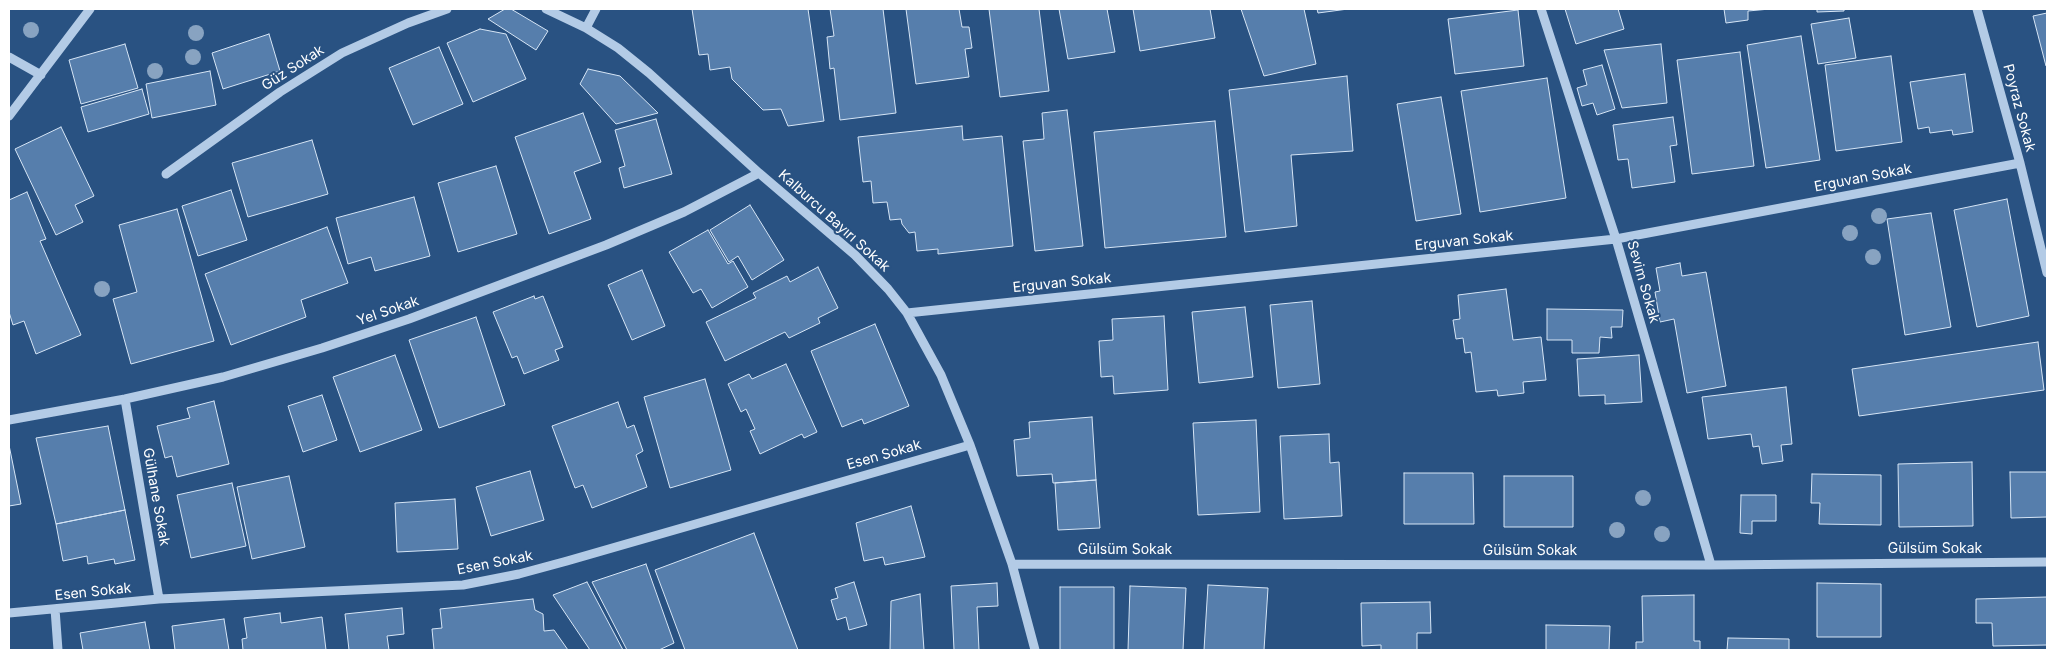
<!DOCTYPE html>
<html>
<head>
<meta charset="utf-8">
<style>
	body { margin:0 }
	#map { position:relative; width:2056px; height:659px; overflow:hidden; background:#295282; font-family:Inter,sans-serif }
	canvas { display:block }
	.frame { position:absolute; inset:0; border:10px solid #fff; pointer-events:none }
</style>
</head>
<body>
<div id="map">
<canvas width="2056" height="659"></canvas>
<div class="frame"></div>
</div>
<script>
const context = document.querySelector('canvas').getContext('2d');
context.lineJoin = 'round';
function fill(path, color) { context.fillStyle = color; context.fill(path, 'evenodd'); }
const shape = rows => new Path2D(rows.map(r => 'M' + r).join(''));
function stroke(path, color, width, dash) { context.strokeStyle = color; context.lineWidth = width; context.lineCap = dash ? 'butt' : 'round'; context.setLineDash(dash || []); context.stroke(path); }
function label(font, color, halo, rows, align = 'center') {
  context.font = font + ' Inter,sans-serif'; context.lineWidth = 4; context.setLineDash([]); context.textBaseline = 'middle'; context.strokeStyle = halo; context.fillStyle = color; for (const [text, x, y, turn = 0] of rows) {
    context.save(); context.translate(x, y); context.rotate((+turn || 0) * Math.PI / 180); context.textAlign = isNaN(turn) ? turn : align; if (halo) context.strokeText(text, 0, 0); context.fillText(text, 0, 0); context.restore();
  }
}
const building = shape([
	[505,9,511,9,548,31,536,50,488,19,505,9],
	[692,9,808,9,824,121,788,126,781,109,763,110,732,79,730,67,710,70,708,54,699,55,692,9],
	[830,9,883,9,896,113,840,120,834,68,830,69,827,37,834,36,830,9],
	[906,9,959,9,962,27,969,27,972,48,965,49,969,77,916,84,906,9],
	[989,9,1039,9,1049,91,1000,97,989,9],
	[1059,9,1107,9,1115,52,1068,59,1059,9],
	[1133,9,1210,9,1215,38,1140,51,1133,9],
	[1241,9,1304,9,1316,64,1264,76,1241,9],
	[1317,9,1348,9,1318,13,1317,9],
	[1565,9,1618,9,1624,29,1576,44,1565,9],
	[1724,9,1770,9,1748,11,1748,20,1726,23,1724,9],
	[1817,9,1844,9,1844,11,1817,12,1817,9],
	[1518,10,1524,66,1455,74,1448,19,1518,10],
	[2047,13,2047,65,2046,66,2033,16,2047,13],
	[1849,18,1856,58,1818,64,1811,24,1849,18],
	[480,29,506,34,526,79,473,102,447,43,480,29],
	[269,34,280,71,223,89,212,53,269,34],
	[1801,36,1820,160,1766,168,1747,45,1801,36],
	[125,44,138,88,81,104,69,60,125,44],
	[1661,44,1667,103,1622,108,1604,50,1661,44],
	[439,47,463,104,413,125,389,68,439,47],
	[1740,52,1754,166,1692,174,1677,60,1740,52],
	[1891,56,1902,142,1836,151,1825,65,1891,56],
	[1602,65,1615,109,1597,115,1593,103,1582,106,1577,88,1587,85,1583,70,1602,65],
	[588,69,620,76,658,113,616,124,580,84,588,69],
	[210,71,216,105,152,118,146,84,210,71],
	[1965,74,1973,132,1953,135,1952,130,1930,133,1929,127,1918,129,1910,82,1965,74],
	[1347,76,1353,151,1291,155,1297,226,1245,232,1229,90,1347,76],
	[1547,78,1566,198,1480,212,1461,91,1547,78],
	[142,89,149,114,88,132,81,107,142,89],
	[1441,97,1461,214,1416,221,1397,104,1441,97],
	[1067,110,1083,246,1035,251,1023,141,1044,139,1042,113,1067,110],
	[583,113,601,162,574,172,591,219,549,234,515,137,583,113],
	[1673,117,1677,145,1670,146,1675,182,1632,188,1628,159,1618,160,1613,125,1673,117],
	[656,119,672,174,624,188,619,168,625,166,615,130,656,119],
	[1215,121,1226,237,1105,248,1094,132,1215,121],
	[962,126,963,140,1002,136,1013,246,938,254,938,249,917,251,915,232,909,233,902,224,901,219,890,220,887,202,873,203,871,181,863,182,858,137,962,126],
	[61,127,94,196,75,205,83,222,56,235,15,149,61,127],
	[312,140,328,194,248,217,232,163,312,140],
	[496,166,517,234,458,252,438,183,496,166],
	[231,190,247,240,198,256,182,206,231,190],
	[27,192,46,239,40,241,81,335,36,354,24,321,13,325,9,312,9,200,27,192],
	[414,197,430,256,375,271,371,257,348,264,336,218,414,197],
	[2007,199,2029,316,1977,327,1954,210,2007,199],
	[750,205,784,260,752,280,738,256,729,262,710,230,750,205],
	[177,209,214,341,131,364,113,299,137,292,119,225,177,209],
	[1931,213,1951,327,1905,335,1887,219,1931,213],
	[327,227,348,283,301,300,306,317,231,345,205,274,327,227],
	[708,230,728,264,733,261,748,287,712,308,701,289,693,293,669,252,708,230],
	[1680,263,1682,276,1706,272,1726,386,1687,393,1674,319,1660,322,1655,292,1660,291,1656,268,1680,263],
	[818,267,838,308,818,318,820,323,789,338,785,332,725,361,706,322,756,298,753,293,787,276,790,282,818,267],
	[642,270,665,326,632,340,608,285,642,270],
	[1506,289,1513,340,1541,337,1546,380,1523,382,1524,393,1498,396,1497,390,1476,392,1471,352,1465,353,1463,338,1456,339,1453,320,1460,319,1458,295,1506,289],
	[534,296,535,299,543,296,563,347,555,350,559,360,524,374,517,356,512,358,493,312,534,296],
	[1312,301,1320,384,1278,388,1270,305,1312,301],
	[1245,307,1253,377,1199,383,1192,312,1245,307],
	[1547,309,1623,310,1622,327,1611,327,1612,338,1600,337,1599,353,1572,353,1572,340,1547,340,1547,309],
	[1164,316,1168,390,1114,394,1113,376,1101,377,1099,341,1113,340,1112,319,1164,316],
	[476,317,505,405,439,428,409,340,476,317],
	[875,324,909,406,864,424,862,419,842,427,811,351,875,324],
	[2038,342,2044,390,1859,416,1852,369,2038,342],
	[395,355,422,430,360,452,333,377,395,355],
	[1639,355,1642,402,1605,404,1605,395,1579,396,1577,359,1639,355],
	[786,364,817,432,804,438,802,434,760,454,750,431,755,429,746,409,741,412,728,384,749,374,752,379,786,364],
	[705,379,731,470,670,488,644,397,705,379],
	[1786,387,1792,444,1781,445,1783,461,1762,464,1759,446,1753,447,1751,434,1708,439,1702,397,1786,387],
	[322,395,337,440,303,452,288,406,322,395],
	[214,401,229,464,177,477,172,456,165,458,157,426,190,418,187,408,214,401],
	[618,402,627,428,634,425,643,451,636,455,647,487,592,508,583,485,575,488,552,426,618,402],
	[1092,417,1096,480,1053,483,1052,474,1017,476,1014,440,1030,438,1029,422,1092,417],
	[1256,420,1260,512,1198,515,1193,423,1256,420],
	[108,426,125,510,56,524,36,438,108,426],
	[1329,434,1330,463,1339,462,1342,516,1284,519,1280,436,1329,434],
	[9,445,21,504,9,506,9,445],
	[1972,462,1973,526,1899,527,1898,464,1972,462],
	[530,471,544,520,491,536,476,487,530,471],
	[2010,472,2047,472,2047,517,2011,518,2010,472],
	[1404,473,1473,473,1474,524,1404,524,1404,473],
	[1812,474,1881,475,1881,525,1819,524,1820,503,1811,503,1812,474],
	[289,476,305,547,252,559,237,487,289,476],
	[1504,476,1573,476,1573,527,1504,527,1504,476],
	[1096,480,1100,528,1058,530,1055,483,1096,480],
	[232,483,246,546,191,558,177,495,232,483],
	[1741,495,1776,495,1776,521,1752,521,1752,534,1740,533,1741,495],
	[455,499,458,549,397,552,395,503,455,499],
	[911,506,925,557,885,565,883,557,864,561,856,523,911,506],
	[125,510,135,560,115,564,114,559,88,564,87,556,63,561,56,524,125,510],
	[754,533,798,650,685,650,655,570,754,533],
	[646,564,674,643,659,650,627,650,592,582,646,564],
	[587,582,623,650,590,650,553,595,587,582],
	[854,582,867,625,849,630,846,617,837,620,831,600,838,598,835,588,854,582],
	[997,583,998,606,977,607,979,650,954,650,951,586,997,583],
	[1817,583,1881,584,1881,637,1817,637,1817,583],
	[1208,585,1268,588,1264,650,1204,650,1208,585],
	[1130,586,1186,588,1183,650,1128,650,1130,586],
	[1060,587,1114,587,1114,650,1060,650,1060,587],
	[920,594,924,650,890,650,891,601,920,594],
	[1694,595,1694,641,1700,641,1700,650,1636,650,1636,642,1643,642,1642,596,1694,595],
	[2047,597,2047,645,1993,646,1992,623,1976,623,1976,599,2047,597],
	[533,599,535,610,543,614,544,631,554,630,568,650,434,650,432,629,442,628,440,609,533,599],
	[1430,602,1431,633,1417,633,1417,650,1381,650,1381,645,1362,646,1361,603,1430,602],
	[402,608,404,634,387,636,389,650,349,650,345,614,402,608],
	[280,613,281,623,322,617,326,650,243,650,242,639,247,638,244,618,280,613],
	[224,619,229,650,175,650,172,626,224,619],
	[145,622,150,650,83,650,80,633,145,622],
	[1546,625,1610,626,1609,650,1546,650,1546,625],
	[1728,638,1789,639,1789,650,1727,650,1728,638]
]);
fill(building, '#567eac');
stroke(building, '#d6e5f5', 1);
stroke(shape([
	[546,9,586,28,618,48,649,73,759,173,855,255,888,289,907,313,941,375,970,445,1012,564,1035,650],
	[1541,9,1616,239,1711,565],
	[1977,9,2020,163,2047,273],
	[586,28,596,9],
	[9,57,41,75],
	[9,116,90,9],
	[166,174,280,92,342,53,408,23,447,9],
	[907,313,1616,239,2020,163],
	[125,399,159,599],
	[9,420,125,399,223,377,322,348,409,319,606,245,684,212,759,173],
	[1012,564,1711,565,2047,562],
	[55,609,58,650],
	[9,613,159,599,463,585,519,574,567,561,970,445]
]), '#b3cbe6', 9);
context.fillStyle = '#88a3c1';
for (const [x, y] of [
	[31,30],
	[196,33],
	[193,57],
	[155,71],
	[1879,216],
	[1850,233],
	[1873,257],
	[102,289],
	[1643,498],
	[1617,530],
	[1662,534]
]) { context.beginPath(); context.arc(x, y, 8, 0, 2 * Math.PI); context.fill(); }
label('14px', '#fff', '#295282', [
	["Güz Sokak",293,68,-33],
	["Poyraz Sokak",2019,108,75],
	["Erguvan Sokak",1863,178,-11],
	["Kalburcu Bayırı Sokak",834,221,42],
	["Erguvan Sokak",1464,241,-6],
	["Sevim Sokak",1643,282,74],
	["Erguvan Sokak",1062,283,-6],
	["Yel Sokak",388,311,-19],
	["Esen Sokak",884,455,-16],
	["Gülhane Sokak",156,497,80],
	["Gülsüm Sokak",1935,549],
	["Gülsüm Sokak",1125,550],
	["Gülsüm Sokak",1530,551],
	["Esen Sokak",495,563,-11],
	["Esen Sokak",93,592,-6]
]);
</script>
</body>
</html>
